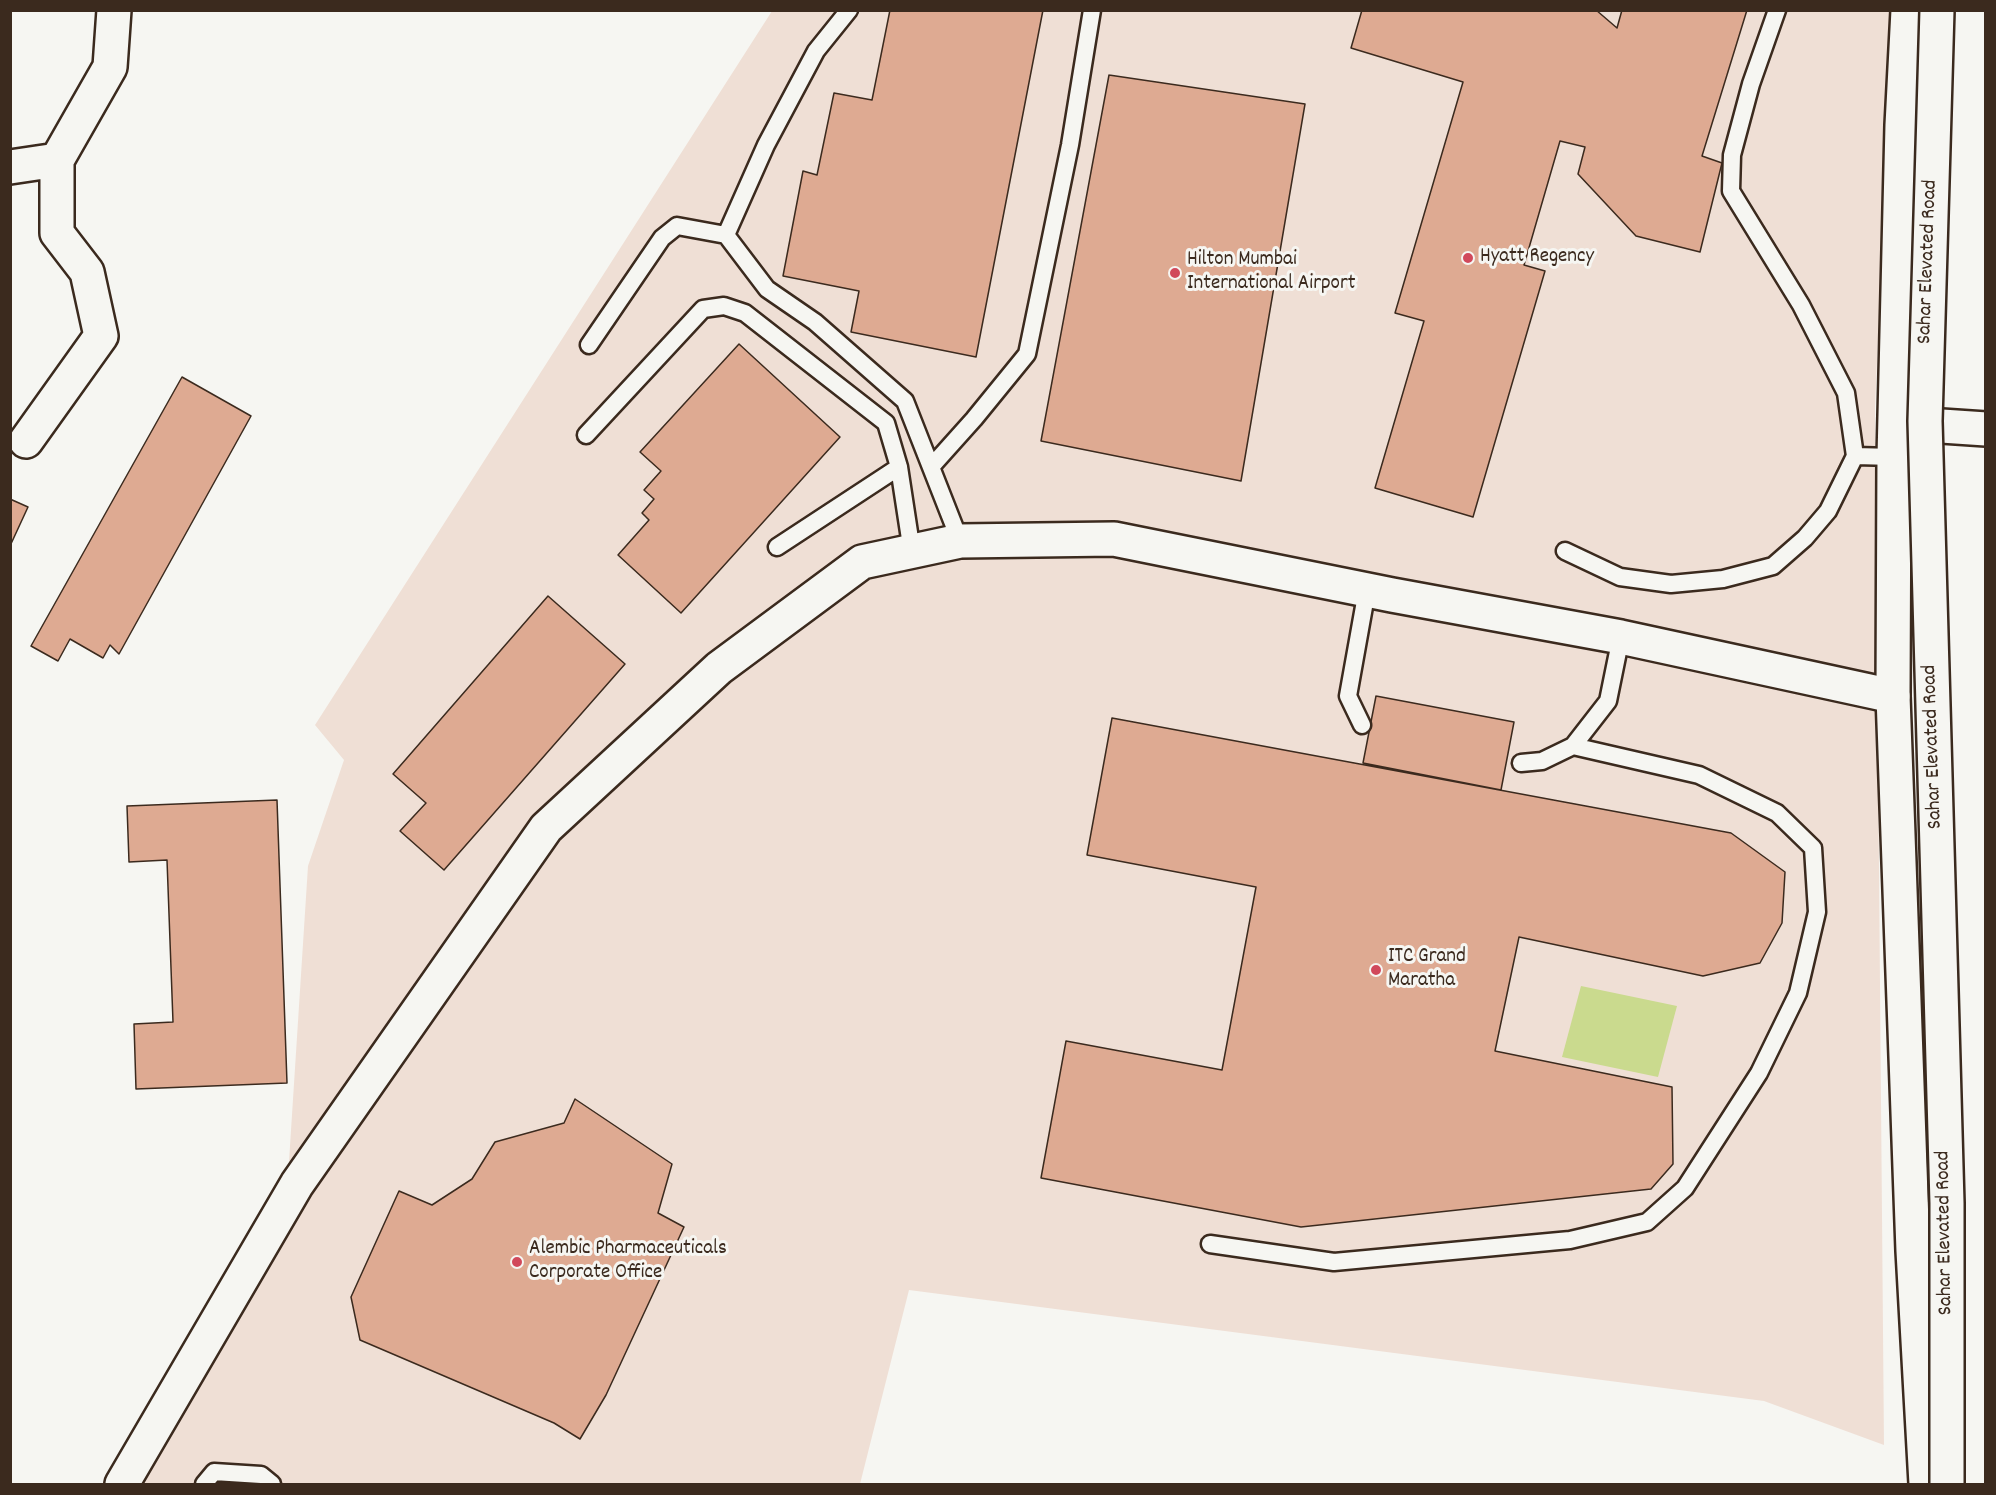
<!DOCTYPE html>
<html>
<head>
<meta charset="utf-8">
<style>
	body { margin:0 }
	#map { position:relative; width:1996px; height:1495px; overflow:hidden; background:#f6f6f2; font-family:Dekko,sans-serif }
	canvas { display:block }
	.frame { position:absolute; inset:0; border:12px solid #3b2a1e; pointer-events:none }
</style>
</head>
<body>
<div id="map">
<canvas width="1996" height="1495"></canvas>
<div class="frame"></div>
</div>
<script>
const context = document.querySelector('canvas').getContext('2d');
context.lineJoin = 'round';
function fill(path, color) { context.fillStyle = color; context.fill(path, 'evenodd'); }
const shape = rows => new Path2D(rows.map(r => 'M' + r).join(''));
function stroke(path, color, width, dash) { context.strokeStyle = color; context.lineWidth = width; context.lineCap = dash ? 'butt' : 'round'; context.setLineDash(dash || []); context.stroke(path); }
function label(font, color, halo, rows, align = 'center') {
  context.font = font + ' Dekko,sans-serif'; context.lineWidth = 6; context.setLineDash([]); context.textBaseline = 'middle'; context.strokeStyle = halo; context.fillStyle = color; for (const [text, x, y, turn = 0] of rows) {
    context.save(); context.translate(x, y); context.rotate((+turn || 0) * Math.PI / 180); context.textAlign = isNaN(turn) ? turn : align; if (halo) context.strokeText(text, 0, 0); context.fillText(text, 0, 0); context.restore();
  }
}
fill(shape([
	[772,11,1892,11,1875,408,1884,1445,1764,1401,909,1290,860,1484,112,1484,286,1208,308,866,344,760,315,725]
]), '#efdfd5');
fill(shape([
	[1581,986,1677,1006,1658,1077,1562,1057]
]), '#cada8e');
const building = shape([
	[890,10,1043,10,976,357,851,332,859,291,783,276,803,171,817,175,834,93,872,100,890,10],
	[1362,10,1596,10,1617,28,1622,10,1747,10,1702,156,1722,163,1700,252,1636,236,1578,174,1585,147,1560,141,1524,265,1545,271,1473,517,1375,488,1424,321,1395,313,1463,82,1351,48,1362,10],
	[1109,75,1305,104,1241,481,1041,441,1109,75],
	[739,344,840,437,681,613,618,555,649,520,642,513,654,499,644,490,661,471,640,452,739,344],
	[182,377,251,416,119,654,110,645,103,658,70,639,58,661,31,646,182,377],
	[10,499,28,507,10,546,10,499],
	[548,596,625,664,444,870,400,831,426,803,393,774,548,596],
	[1376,696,1514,722,1501,790,1363,763,1376,696],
	[1112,718,1731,833,1785,872,1782,923,1760,963,1703,976,1519,937,1495,1051,1672,1087,1673,1164,1651,1189,1301,1227,1041,1178,1066,1041,1222,1070,1256,887,1087,855,1112,718],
	[277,800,287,1083,136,1089,134,1024,173,1022,167,860,129,862,127,806,277,800],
	[575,1099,672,1164,658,1213,684,1227,606,1395,580,1439,554,1423,360,1340,351,1297,399,1191,432,1205,472,1179,495,1142,564,1123,575,1099]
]);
fill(building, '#deaa92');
stroke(building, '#3b2a1e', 1.5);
const lane = shape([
	[849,10,816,51,766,145,726,235,767,289,815,322,905,401,960,541],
	[589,345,662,238,677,226,726,235],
	[586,435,703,309,724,306,745,313,886,423,899,467,912,552],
	[1855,456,1894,457],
	[931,467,974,419,1027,354,1070,145,1092,10],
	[777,547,899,467],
	[1565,551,1620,577,1671,584,1723,579,1773,566,1805,538,1828,511,1855,456,1846,393,1801,305,1731,191,1732,155,1751,84,1777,10],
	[1362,725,1348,696,1367,590],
	[1521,763,1542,761,1573,746,1608,701,1621,637],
	[1210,1244,1334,1262,1570,1240,1647,1222,1685,1188,1759,1073,1798,993,1817,912,1813,848,1777,813,1699,775,1573,746],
	[204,1484,214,1472,261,1475,272,1484]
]);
const street = shape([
	[10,167,57,160,110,67,114,10],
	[26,441,101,336,87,272,57,233,57,160],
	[122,1484,297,1184,546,828,719,668,862,562,960,541,1114,539,1392,595,1621,637,1893,696]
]);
const secondary = shape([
	[1908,10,1902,125,1894,457,1893,696,1913,1251,1926,1484],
	[1897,423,1986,429]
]);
stroke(lane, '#3b2a1e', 21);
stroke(street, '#3b2a1e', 38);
stroke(secondary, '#3b2a1e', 38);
stroke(lane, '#f6f6f2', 16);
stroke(street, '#f6f6f2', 33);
stroke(secondary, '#f6f6f2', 33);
const primaryBridge = shape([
	[1937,10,1925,421,1947,1203,1947,1484]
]);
stroke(primaryBridge, '#3b2a1e', 38, []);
stroke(primaryBridge, '#f6f6f2', 33);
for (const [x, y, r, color] of [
	[1468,258,6,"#d1495b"],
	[1175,273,6,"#d1495b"],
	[1376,970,6,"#d1495b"],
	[517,1262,6,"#d1495b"]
]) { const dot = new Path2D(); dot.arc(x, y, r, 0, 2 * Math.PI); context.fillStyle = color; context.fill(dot); stroke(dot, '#f6f6f2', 2); }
label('21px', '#3b2a1e', '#f6f6f2', [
	["Hyatt Regency",1480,258],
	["Hilton Mumbai",1187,261],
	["International Airport",1187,285],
	["ITC Grand",1388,958],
	["Maratha",1388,982],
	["Alembic Pharmaceuticals",529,1250],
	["Corporate Office",529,1274]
], 'left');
label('21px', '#3b2a1e', '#f6f6f2', [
	["Sahar Elevated Road",1929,262,-88],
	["Sahar Elevated Road",1934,747,-92],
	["Sahar Elevated Road",1946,1233,-91]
]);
</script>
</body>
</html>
